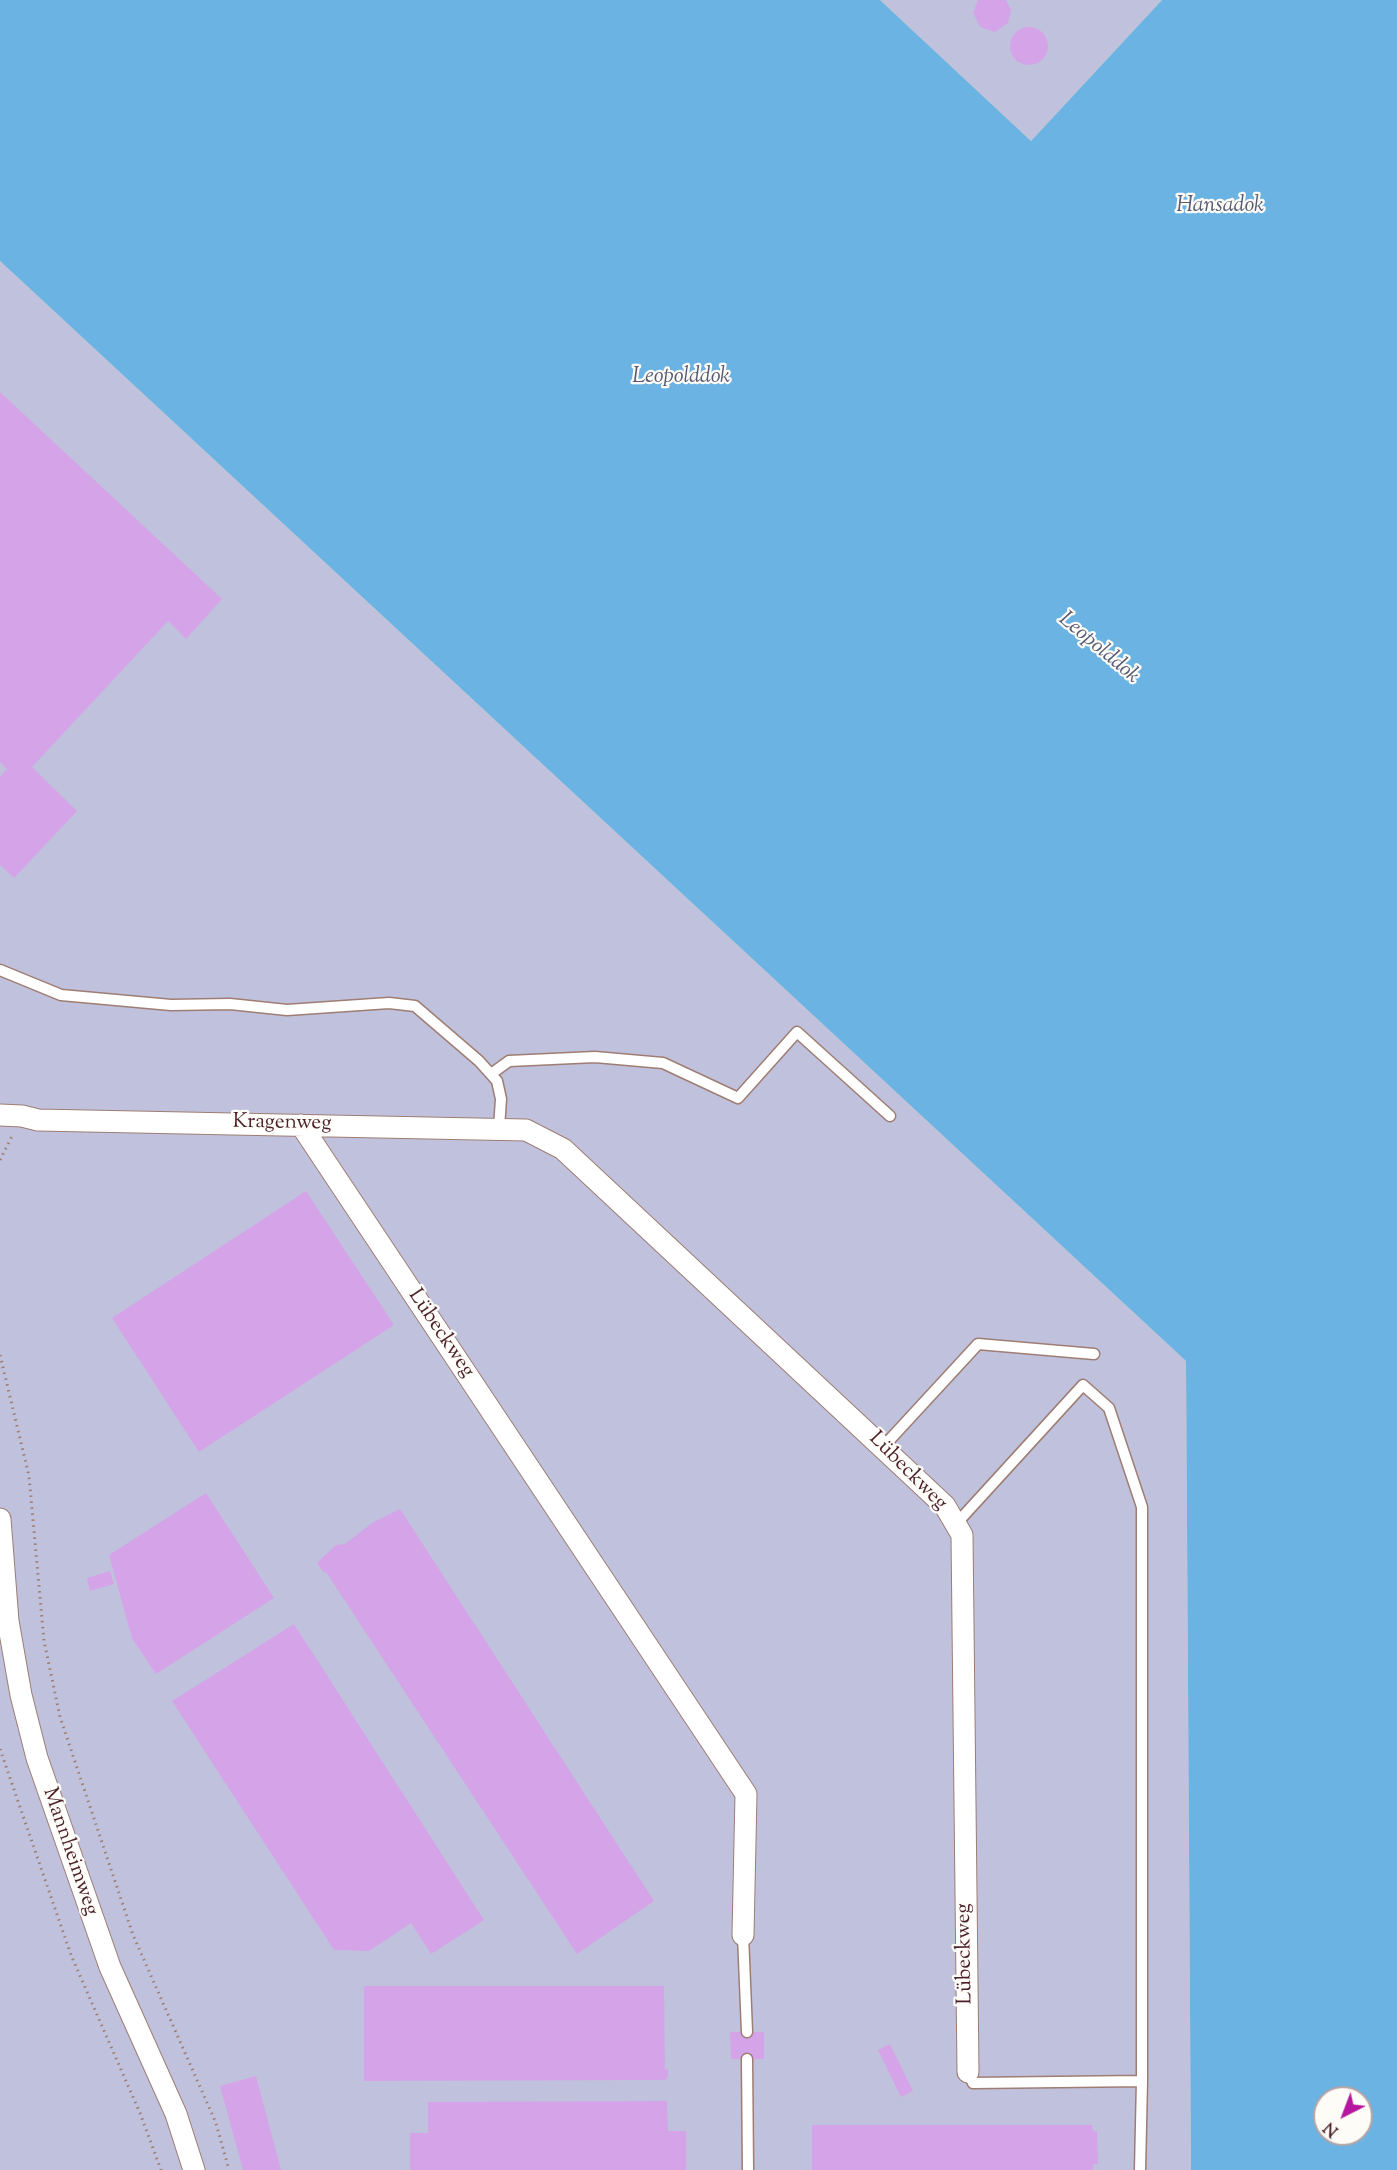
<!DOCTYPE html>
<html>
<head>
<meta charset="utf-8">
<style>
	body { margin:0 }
	#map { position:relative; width:1397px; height:2170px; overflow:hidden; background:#f3dbbb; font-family:"Sorts Mill Goudy",serif }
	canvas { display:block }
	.north { position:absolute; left:1313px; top:2086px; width:60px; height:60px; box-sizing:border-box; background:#fdfcf7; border:2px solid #b5a4a5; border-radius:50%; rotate:222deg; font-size:16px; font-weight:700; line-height:24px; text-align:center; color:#4a1f2b }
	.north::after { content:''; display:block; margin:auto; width:21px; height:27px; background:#b5179e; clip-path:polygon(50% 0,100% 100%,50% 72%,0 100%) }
</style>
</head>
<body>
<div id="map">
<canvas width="1397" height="2170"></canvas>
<div class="north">N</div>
</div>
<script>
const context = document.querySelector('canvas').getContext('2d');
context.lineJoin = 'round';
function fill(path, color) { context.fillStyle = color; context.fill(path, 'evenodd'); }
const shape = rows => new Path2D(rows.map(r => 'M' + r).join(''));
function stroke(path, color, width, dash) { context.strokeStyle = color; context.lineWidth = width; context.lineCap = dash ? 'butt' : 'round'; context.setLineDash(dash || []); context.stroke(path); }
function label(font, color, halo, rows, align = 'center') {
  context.font = font + ' "Sorts Mill Goudy",serif'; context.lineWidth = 4.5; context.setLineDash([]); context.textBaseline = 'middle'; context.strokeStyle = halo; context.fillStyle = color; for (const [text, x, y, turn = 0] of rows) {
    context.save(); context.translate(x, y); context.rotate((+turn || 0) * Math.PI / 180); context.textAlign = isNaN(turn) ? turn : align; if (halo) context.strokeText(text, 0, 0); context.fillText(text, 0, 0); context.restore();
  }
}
fill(shape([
	[880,0,1162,0,1031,141],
	[0,261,1186,1361,1191,2170,0,2170]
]), '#c0c2dd');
fill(shape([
	[0,0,880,0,1031,141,1162,0,1397,0,1397,2170,1191,2170,1186,1361,0,261],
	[1325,2098,1361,2098,1361,2134,1325,2134]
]), '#6ab3e2');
fill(shape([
	[978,0,1006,0,1011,10,1008,23,995,32,980,27,973,13],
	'1010 46a19 19 0 1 1 38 0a19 19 0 1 1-38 0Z',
	[0,392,222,599,186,639,168,621,32,767,77,811,14,878,0,865,0,777,7,769,0,762],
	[306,1191,394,1325,199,1452,112,1318],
	[206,1493,274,1598,156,1674,132,1638,109,1555],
	[400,1509,654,1901,577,1954,326,1572,324,1573,317,1563,336,1545,345,1544,372,1523],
	[110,1571,114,1584,90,1591,87,1578],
	[294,1624,484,1920,431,1954,411,1923,369,1951,334,1950,172,1701],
	[364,1986,664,1986,665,2069,668,2069,668,2077,665,2080,364,2081],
	[730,2032,764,2032,764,2059,731,2059],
	[890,2044,913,2091,901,2097,878,2050],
	[256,2076,281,2170,243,2170,220,2086],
	[667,2101,668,2131,686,2131,686,2170,410,2170,410,2133,428,2133,428,2102],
	[812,2125,1092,2125,1093,2131,1097,2131,1098,2164,1093,2164,1093,2170,812,2170]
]), '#d5a3e8');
const service = shape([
	[0,970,61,995,171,1005,230,1004,287,1010,389,1003,415,1006,479,1061,497,1081,501,1099,499,1128],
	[491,1074,509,1061,595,1057,663,1063,738,1098,797,1032,890,1116],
	[883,1447,978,1344,1094,1354],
	[956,1524,1083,1385,1109,1408,1142,1507,1142,2081],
	[743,1935,747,2032],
	[747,2059,748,2170],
	[968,2072,973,2083,1142,2081,1140,2170]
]);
const minor = shape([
	[0,1115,22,1116,38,1120,526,1130,563,1149,945,1506,962,1535,968,2072],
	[301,1125,746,1794,743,1935],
	[0,1519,8,1621,21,1695,37,1758,110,1967,176,2114,194,2170]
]);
stroke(service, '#9e7d73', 13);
stroke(minor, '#9e7d73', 23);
stroke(shape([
	[0,1160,13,1134],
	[0,1355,29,1476,44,1641,60,1717,133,1935,216,2123,229,2170],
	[0,1749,71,1955,140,2113,161,2170]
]), '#9e7d73', 3, [1.5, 4.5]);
stroke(service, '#fff', 10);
stroke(minor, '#fff', 21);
label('21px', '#4a1f2b', '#fdfcf7', [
	["Kragenweg",282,1124,1],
	["Lübeckweg",440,1334,56],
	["Lübeckweg",907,1472,45],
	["Mannheimweg",69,1852,71],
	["Lübeckweg",966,1954,-91]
]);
label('italic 22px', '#575a74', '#fdfcf7', [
	["Hansadok",1220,207],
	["Leopolddok",681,378],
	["Leopolddok",1098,649,40]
]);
</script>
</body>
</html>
